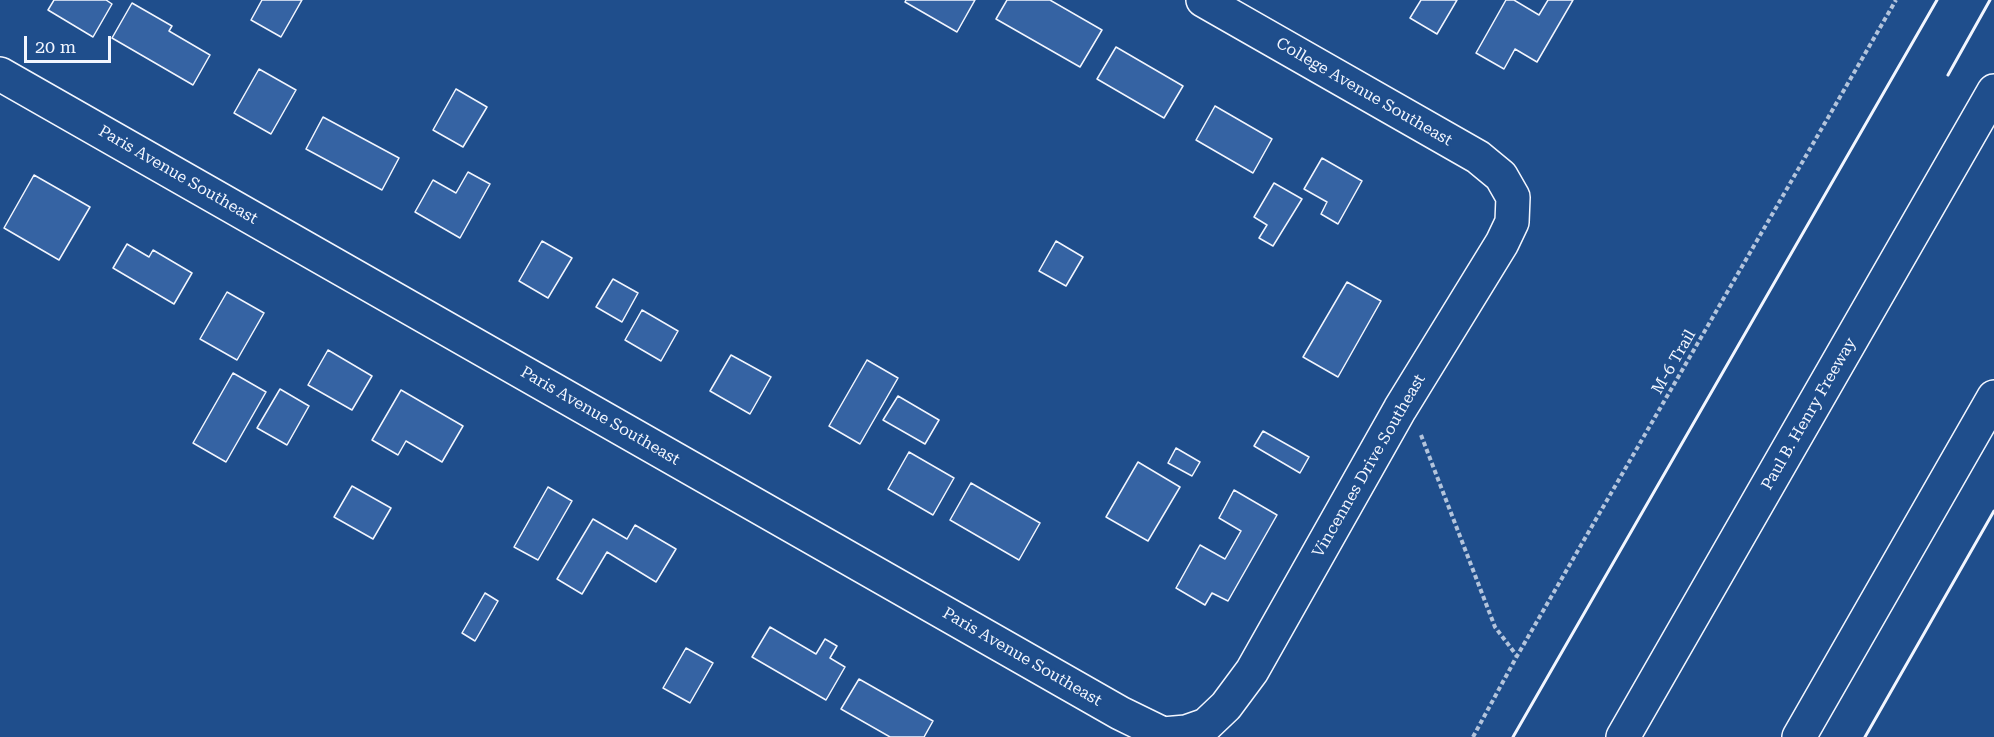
<!DOCTYPE html>
<html>
<head>
<meta charset="utf-8">
<style>
	body { margin:0 }
	#map { position:relative; width:1994px; height:737px; overflow:hidden; background:#1f4e8c; font-family:"Roboto Serif",serif }
	canvas { display:block }
	.scale { position:absolute; left:24px; top:36px; width:87px; height:27px; box-sizing:border-box; border:3px solid #f2f6ff; border-top:0; padding-left:8px; font-size:18px; line-height:21px; white-space:nowrap; color:#f2f6ff; -webkit-text-stroke:4px #1f4e8c; paint-order:stroke }
</style>
</head>
<body>
<div id="map">
<canvas width="1994" height="737"></canvas>
<div class="scale">20 m</div>
</div>
<script>
const context = document.querySelector('canvas').getContext('2d');
context.lineJoin = 'round';
function fill(path, color) { context.fillStyle = color; context.fill(path, 'evenodd'); }
const shape = rows => new Path2D(rows.map(r => 'M' + r).join(''));
function stroke(path, color, width, dash) { context.strokeStyle = color; context.lineWidth = width; context.lineCap = dash ? 'butt' : 'round'; context.setLineDash(dash || []); context.stroke(path); }
function label(font, color, halo, rows, align = 'center') {
  context.font = font + ' "Roboto Serif",serif'; context.lineWidth = 4.5; context.setLineDash([]); context.textBaseline = 'middle'; context.strokeStyle = halo; context.fillStyle = color; for (const [text, x, y, turn = 0] of rows) {
    context.save(); context.translate(x, y); context.rotate((+turn || 0) * Math.PI / 180); context.textAlign = isNaN(turn) ? turn : align; if (halo) context.strokeText(text, 0, 0); context.fillText(text, 0, 0); context.restore();
  }
}
const building = shape([
	[54,0,106,0,112,4,93,37,48,10,54,0],
	[262,0,302,0,281,37,251,20,262,0],
	[906,0,975,0,957,32,905,2,906,0],
	[1007,0,1050,0,1102,30,1080,67,996,19,1007,0],
	[1421,0,1457,0,1437,34,1410,18,1421,0],
	[1506,0,1514,0,1539,15,1548,0,1573,0,1537,62,1515,49,1504,69,1476,53,1506,0],
	[132,3,172,26,169,31,210,55,193,85,112,38,132,3],
	[1116,47,1183,86,1164,118,1097,79,1116,47],
	[259,69,296,90,271,134,234,113,259,69],
	[456,89,487,107,463,147,433,130,456,89],
	[1215,106,1272,139,1253,173,1196,140,1215,106],
	[323,117,399,158,382,190,306,149,323,117],
	[1322,158,1362,181,1338,224,1321,214,1327,202,1304,189,1322,158],
	[468,172,490,184,460,238,415,212,433,180,456,193,468,172],
	[34,175,90,207,59,260,4,228,34,175],
	[1274,183,1302,199,1273,246,1259,238,1267,225,1254,217,1274,183],
	[542,241,572,258,548,298,519,281,542,241],
	[1056,241,1083,257,1066,286,1039,271,1056,241],
	[127,244,149,257,153,250,192,273,174,304,113,268,127,244],
	[613,279,638,293,622,322,596,307,613,279],
	[1347,282,1381,301,1338,377,1303,357,1347,282],
	[227,292,264,313,237,360,200,339,227,292],
	[642,310,678,331,661,361,625,340,642,310],
	[328,350,372,376,352,410,308,385,328,350],
	[731,355,771,377,750,414,710,391,731,355],
	[867,360,898,378,860,444,829,426,867,360],
	[233,373,266,392,226,462,193,443,233,373],
	[280,389,309,406,287,445,257,428,280,389],
	[401,390,463,426,442,462,406,441,398,455,372,440,401,390],
	[898,396,939,420,925,444,883,420,898,396],
	[1263,431,1309,457,1300,473,1254,446,1263,431],
	[1176,448,1200,462,1192,476,1168,463,1176,448],
	[909,452,954,478,933,515,888,489,909,452],
	[1138,462,1180,487,1148,541,1106,517,1138,462],
	[971,483,1040,523,1019,560,950,520,971,483],
	[352,486,391,508,373,539,334,517,352,486],
	[548,487,572,501,538,560,514,547,548,487],
	[1234,490,1277,515,1228,601,1212,593,1205,605,1176,588,1200,545,1225,559,1241,531,1219,518,1234,490],
	[593,519,627,539,635,525,676,549,656,582,607,552,582,594,557,579,593,519],
	[485,593,498,601,475,641,462,633,485,593],
	[770,627,816,654,825,639,837,646,830,658,845,667,826,700,752,657,770,627],
	[686,648,713,663,690,703,663,688,686,648],
	[859,679,933,721,924,737,890,737,841,709,859,679]
]);
fill(building, '#3563a3');
stroke(building, '#f2f6ff', 1.5);
const minor = shape([
	[0,74,1120,713,1163,734,1186,732,1206,725,1226,706,1252,671,1400,409,1502,243,1512,222,1513,197,1501,176,1478,157,1203,0]
]);
const highway = shape([
	[1623,737,1994,91],
	[1799,737,1994,397]
]);
stroke(minor, '#f2f6ff', 36);
stroke(highway, '#f2f6ff', 36);
stroke(shape([
	[1421,435,1495,627,1517,656],
	[1473,737,1517,656,1896,0]
]), '#b3c4dc', 4, [4.5, 3]);
stroke(minor, '#1f4e8c', 33);
stroke(highway, '#1f4e8c', 33);
stroke(shape([
	[1948,75,1990,0],
	[1513,737,1937,0],
	[1865,737,1994,511]
]), '#f2f6ff', 3);
label('16px', '#f2f6ff', '#1f4e8c', [
	["College Avenue Southeast",1364,92,30],
	["Paris Avenue Southeast",178,175,30],
	["M-6 Trail",1674,362,-60],
	["Paul B. Henry Freeway",1809,414,-60],
	["Paris Avenue Southeast",600,416,30],
	["Vincennes Drive Southeast",1369,466,-60],
	["Paris Avenue Southeast",1022,657,30]
]);
</script>
</body>
</html>
